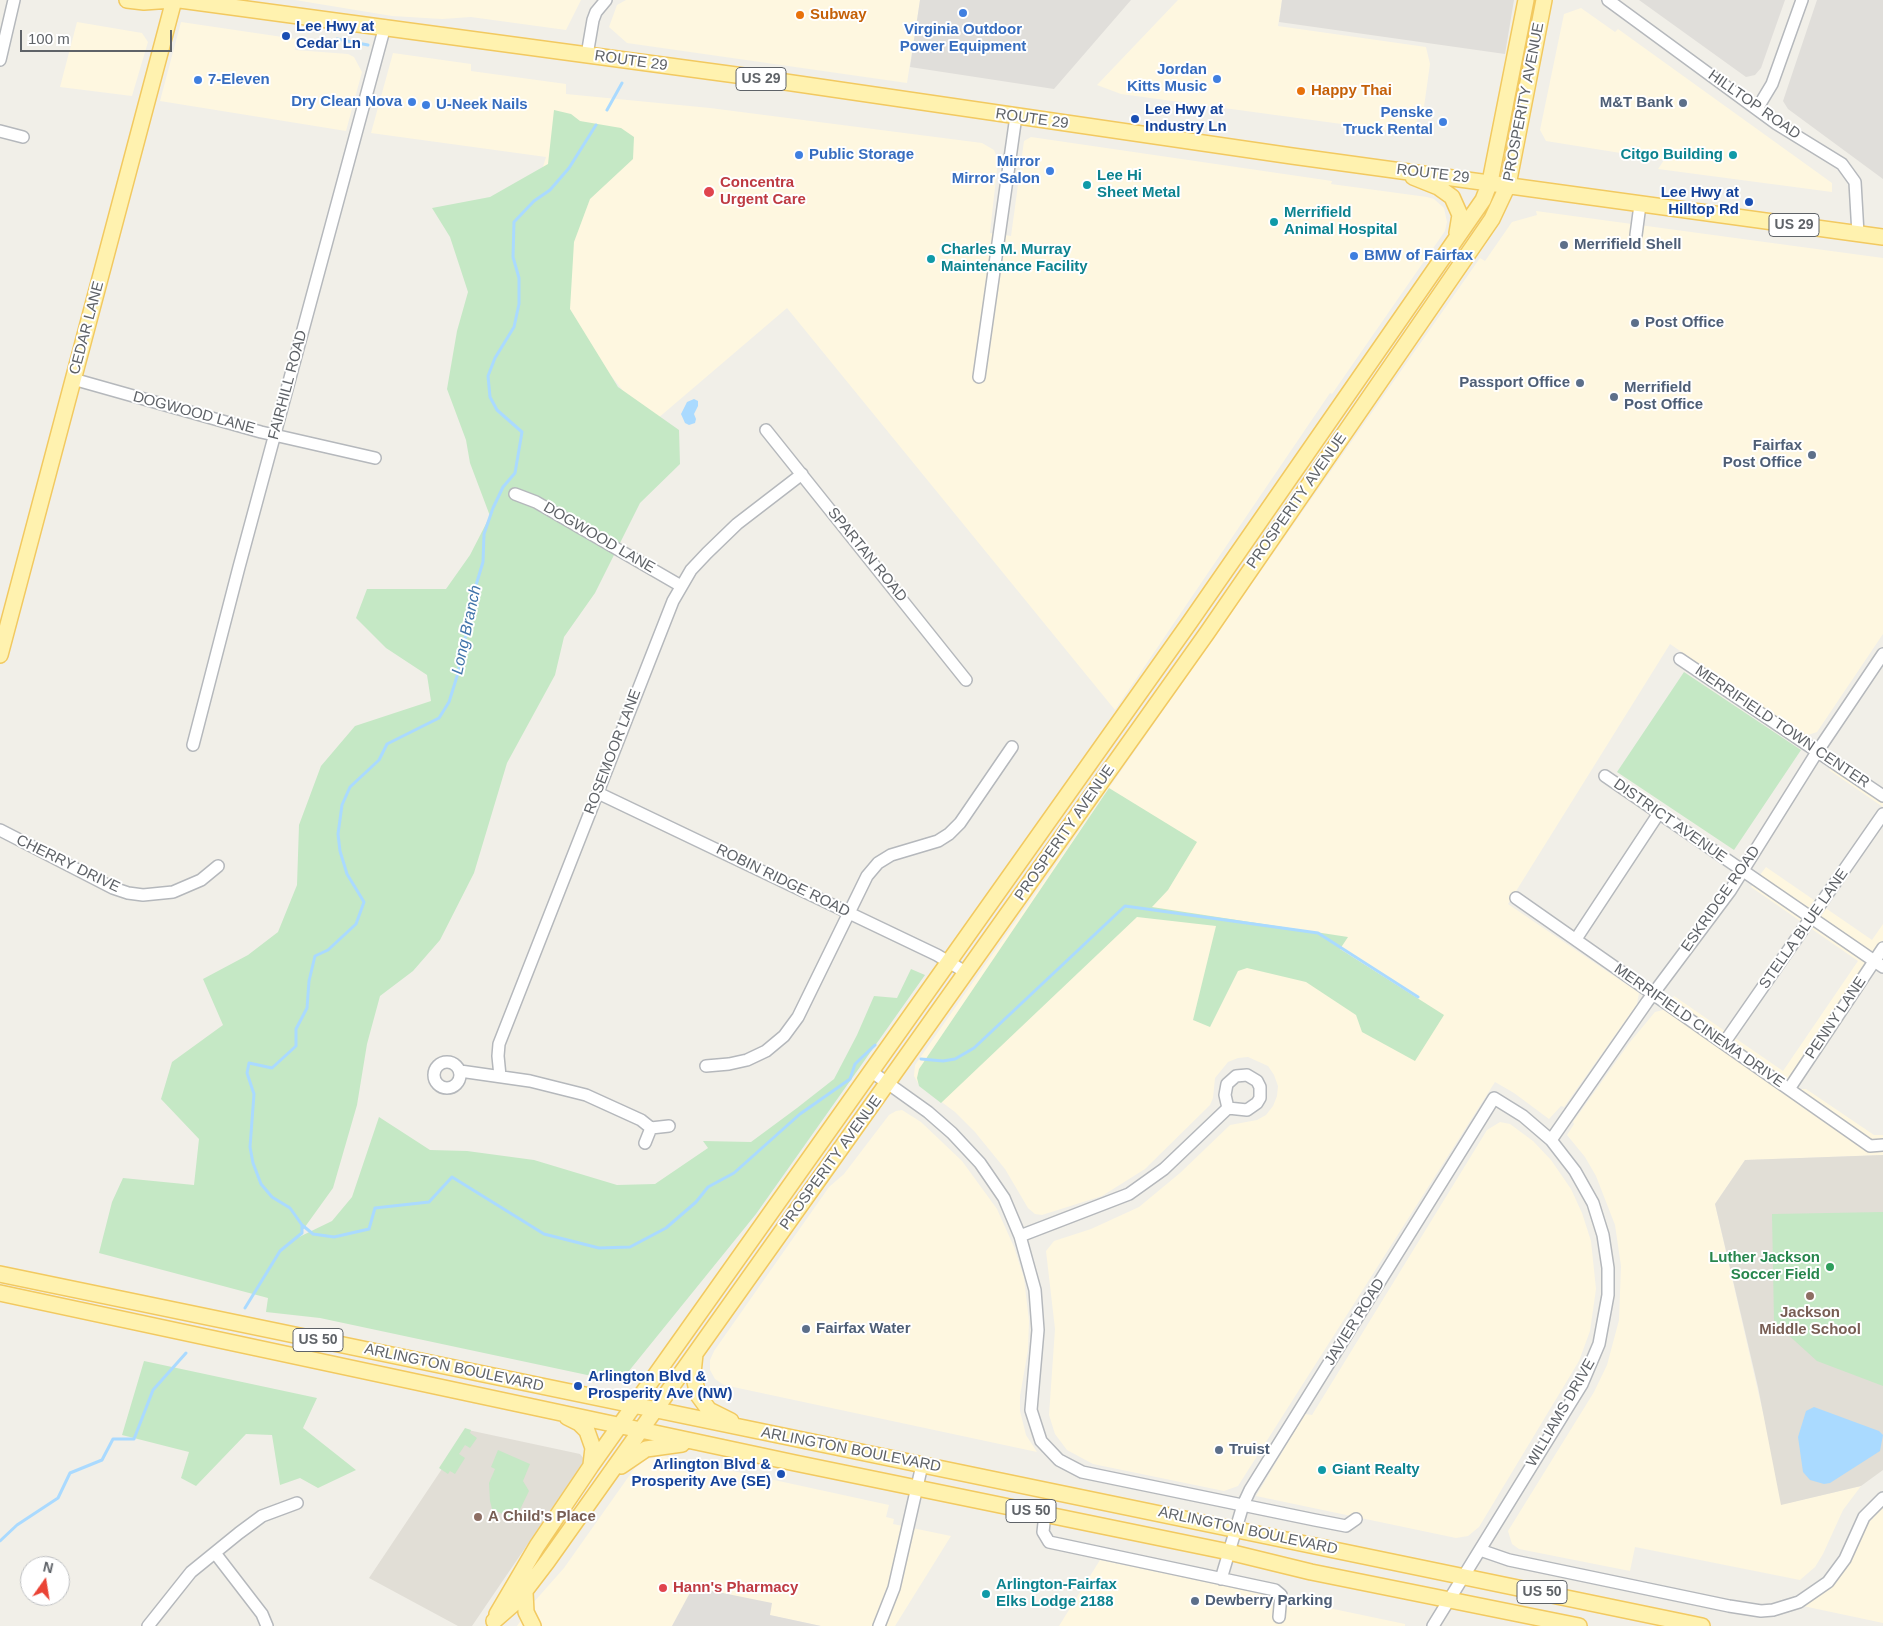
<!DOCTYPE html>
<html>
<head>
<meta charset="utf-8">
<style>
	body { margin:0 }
	#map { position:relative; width:1883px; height:1626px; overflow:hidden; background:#f1efe8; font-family:Helvetica,sans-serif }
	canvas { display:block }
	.north { position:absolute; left:20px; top:1556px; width:50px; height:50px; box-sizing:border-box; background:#fff; border:1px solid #bfc1c3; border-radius:50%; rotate:13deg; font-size:14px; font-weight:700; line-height:20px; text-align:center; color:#5f6368 }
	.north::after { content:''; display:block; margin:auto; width:18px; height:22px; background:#ea4335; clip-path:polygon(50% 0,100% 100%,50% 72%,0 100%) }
	.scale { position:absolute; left:20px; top:30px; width:152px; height:22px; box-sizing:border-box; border:2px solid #5f6368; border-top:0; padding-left:6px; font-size:15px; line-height:18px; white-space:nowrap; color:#5f6368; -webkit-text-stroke:4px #fff; paint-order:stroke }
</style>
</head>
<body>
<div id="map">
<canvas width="1883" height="1626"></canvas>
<div class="north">N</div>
<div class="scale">100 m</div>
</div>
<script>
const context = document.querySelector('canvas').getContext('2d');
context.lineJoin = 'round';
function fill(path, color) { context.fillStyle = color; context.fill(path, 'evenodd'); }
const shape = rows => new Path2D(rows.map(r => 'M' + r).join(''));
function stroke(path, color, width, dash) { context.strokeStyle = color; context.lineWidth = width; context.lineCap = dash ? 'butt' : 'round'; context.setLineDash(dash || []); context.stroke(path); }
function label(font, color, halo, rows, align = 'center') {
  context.font = font + ' Helvetica,sans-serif'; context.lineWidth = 4; context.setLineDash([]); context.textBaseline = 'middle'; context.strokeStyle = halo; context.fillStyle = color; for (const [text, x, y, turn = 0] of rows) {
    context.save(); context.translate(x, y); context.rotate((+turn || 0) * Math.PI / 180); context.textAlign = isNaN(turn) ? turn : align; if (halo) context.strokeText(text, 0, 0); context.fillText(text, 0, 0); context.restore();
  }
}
fill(shape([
	[295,0,581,0,566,30,471,17,442,19,392,16],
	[626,0,920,0,907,83,627,43,609,27,617,5],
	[1178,0,1282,0,1278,26,1426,47,1430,64,1423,114,1418,114,1415,134,1121,94,1097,85],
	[1581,8,1615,32,1618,29,1832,183,1832,192,1658,169,1664,160,1546,141,1540,130,1564,14],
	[77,22,142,33,148,42,132,96,60,87],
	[181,22,296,39,295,50,348,54,354,57,362,72,346,131,160,101],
	[393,53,471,64,471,71,566,84,566,94,710,108,982,143,994,150,998,160,990,233,1011,236,1024,141,1031,137,1332,181,1331,184,1427,197,1434,199,1444,208,1447,222,1445,231,1332,394,1330,393,1115,710,787,308,650,425,516,255,546,157,371,133],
	[1536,211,1883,258,1883,634,1817,732,1805,736,1670,644,1508,904,1639,993,1637,1004,1564,1107,1561,1106,1549,1119,1514,1093,1495,1082,1238,1486,1224,1491,1093,1464,1067,1450,1055,1434,1049,1415,1055,1329,1046,1251,1054,1241,1091,1229,1139,1207,1180,1173,1230,1125,1257,1120,1266,1115,1273,1106,1277,1096,1278,1086,1274,1075,1268,1066,1248,1057,1238,1058,1228,1062,1215,1078,1213,1098,1210,1105,1145,1169,1102,1196,1042,1215,1035,1214,1028,1208,1005,1169,975,1132,955,1112,919,1085,914,1076,915,1065,1480,258,1485,261,1512,222,1537,215],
	[1338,946,1354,958,1292,947],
	[1838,758,1883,789,1883,807,1829,770],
	[1766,867,1872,940,1883,924,1883,972,1875,970,1798,1084,1800,1089,1806,1089,1874,1135,1883,1135,1883,1155,1745,1160,1715,1204,1784,1504,1861,1486,1843,1510,1823,1554,1815,1567,1800,1580,1635,1547,1630,1571,1519,1549,1512,1544,1508,1531,1594,1392,1607,1365,1619,1320,1621,1266,1615,1225,1596,1176,1585,1157,1567,1135,1574,1124,1573,1122,1630,1042,1655,1012,1663,1010,1674,996,1783,1071,1858,961,1751,887],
	[902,1110,921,1122,962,1161,997,1209,1014,1247,1024,1278,1029,1321,1028,1350,1020,1396,1020,1411,1026,1435,1037,1452,724,1385,715,1379,710,1370,710,1360,714,1351,829,1187,844,1174,889,1115,896,1111],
	[1500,1122,1510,1124,1533,1141,1551,1160,1571,1189,1582,1213,1591,1241,1596,1289,1590,1331,1579,1361,1479,1527,1468,1536,1456,1538,1256,1496,1305,1414,1312,1415,1487,1130],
	[664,1456,889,1505,886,1517,894,1519,893,1524,951,1536,895,1626,821,1626,769,1615,771,1604,694,1587,672,1626,517,1626,533,1603,564,1568,634,1469,647,1459],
	[1883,1507,1883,1623,1803,1606,1827,1589,1864,1528],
	[1100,1560,1405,1624,1405,1626,1059,1626]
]), '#fef7e0');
fill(shape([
	[920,0,1131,0,1054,89,910,67],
	[1282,0,1514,0,1505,54,1279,22],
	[1639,0,1785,0,1761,68,1755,75,1746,77],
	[1817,0,1883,0,1883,179,1788,109,1783,101],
	[693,1587,772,1603,770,1615,821,1626,672,1626]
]), '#e0deda');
fill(shape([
	[1883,1155,1883,1470,1861,1486,1781,1505,1758,1387,1715,1204,1745,1160],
	[468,1430,580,1454,585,1460,472,1626,458,1626,369,1578]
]), '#e1ded6');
fill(shape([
	[554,110,571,114,580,121,621,128,634,137,633,159,590,199,574,242,570,309,618,387,679,430,680,464,640,503,595,593,564,637,555,675,507,763,474,873,440,940,413,971,380,996,367,1044,357,1105,333,1188,297,1238,332,1221,352,1197,379,1117,430,1150,467,1151,534,1160,617,1185,655,1184,708,1148,703,1141,751,1142,797,1108,834,1079,857,1035,874,996,897,998,911,969,925,975,756,1214,620,1382,320,1318,266,1312,268,1298,99,1253,112,1202,123,1178,194,1185,199,1139,161,1099,172,1062,223,1025,203,979,248,955,278,932,297,885,299,825,321,766,355,726,431,701,427,675,386,648,356,618,367,589,446,589,470,555,490,516,470,463,466,440,447,389,457,331,468,292,450,237,432,208,490,197,548,164],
	[1684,672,1801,750,1734,850,1617,772],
	[1109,788,1197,842,1168,890,1152,907,1348,937,1340,949,1444,1015,1415,1061,1362,1032,1356,1015,1306,982,1247,968,1238,971,1210,1027,1193,1020,1216,926,1137,917,941,1103,919,1086,917,1078,919,1069],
	[1883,1212,1883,1386,1817,1361,1774,1322,1772,1214],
	[144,1361,317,1398,303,1428,356,1470,318,1488,300,1478,280,1485,272,1435,246,1434,196,1486,181,1478,189,1452,122,1435],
	[465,1428,471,1430,470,1433,477,1438,470,1448,465,1445,459,1454,465,1458,455,1474,450,1471,448,1474,439,1468],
	[498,1450,530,1464,523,1481,529,1491,515,1520,492,1509,490,1501,489,1483,495,1469,491,1467]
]), '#c5e8c5');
fill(shape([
	[694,399,698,401,698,406,694,414,696,419,695,423,689,425,685,423,681,414,687,402],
	[1814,1407,1879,1431,1883,1435,1880,1451,1830,1483,1824,1484,1810,1480,1803,1472,1798,1437,1806,1411]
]), '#aadaff');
stroke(shape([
	[337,39,368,45],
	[607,110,622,83],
	[596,125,569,168,550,190,534,201,514,222,513,257,519,278,519,304,514,327,495,358,488,376,490,397,497,410,522,432,515,473,503,487,493,508,484,534,483,562,473,595,473,617,459,654,459,670,449,702,439,718,387,744,379,760,350,787,342,805,338,834,340,851,347,874,364,902,356,924,328,950,315,956,309,981,307,1008,296,1029,296,1046,272,1068,249,1063,247,1073,254,1094,250,1147,253,1163,261,1184,272,1197,290,1208,302,1225,313,1234,334,1237,369,1229,375,1208,429,1202,452,1177,544,1234,599,1248,630,1247,666,1228,696,1202,708,1187,734,1173,800,1114,850,1079,855,1064,875,1045],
	[921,1059,943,1061,955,1059,974,1048,1125,906,1318,933,1418,997],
	[245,1308,280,1251,302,1233,302,1226],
	[0,1541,17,1525,58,1498,70,1473,102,1460,113,1439,134,1439,153,1390,186,1353]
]), '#aadaff', 3);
const minor = shape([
	[1608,0,1777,124,1842,164,1855,182,1858,234],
	[587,55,593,20,596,12,606,0],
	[0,60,14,0],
	[1757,109,1772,84,1802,0],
	[0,131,23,137],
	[1636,235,1640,205],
	[979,377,1016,116],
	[73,379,261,432,375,458],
	[766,430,966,680],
	[515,494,536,502,681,586],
	[1680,659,1883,796],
	[193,745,239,567,385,26],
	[1605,776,1883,967],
	[598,793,937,955,967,973],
	[0,830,113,888,128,893,143,895,173,892,201,880,218,866],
	[1516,898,1870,1146,1883,1145],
	[1576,939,1659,813],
	[1724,1043,1883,814],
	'434 1075a13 13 0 1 1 26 0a13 13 0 1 1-26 0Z',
	[706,1066,729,1064,747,1060,766,1051,784,1036,798,1017,867,876,878,863,891,855,938,841,949,834,960,823,1012,747],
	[460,1071,530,1081,586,1095,641,1120,651,1128,669,1126],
	[872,1072,928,1112,952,1133,980,1163,1004,1198,1020,1236,1035,1290,1038,1330,1031,1410,1041,1441,1059,1460,1082,1472,1315,1520,1346,1526,1356,1519],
	[1247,1075,1257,1081,1260,1087,1260,1098,1257,1103,1247,1110,1228,1108,1225,1095,1227,1084,1236,1076,1247,1075],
	[500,1076,498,1056,499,1044,673,601,691,570,707,553,737,524,802,474],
	[1789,1089,1883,948],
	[1551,1140,1647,1002,1730,891,1817,752,1883,654],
	[645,1143,651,1128],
	[1020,1236,1129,1194,1164,1169,1228,1108],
	[1045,1514,1043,1532,1049,1542,1275,1590,1281,1595,1279,1617],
	[1480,1550,1509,1560,1729,1606,1761,1611,1773,1610,1799,1602,1828,1582,1845,1559,1864,1517,1883,1498],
	[215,1553,262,1614,267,1626],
	[1221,1579,1243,1505,1250,1490,1494,1098,1523,1116,1551,1140,1575,1171,1593,1203,1603,1235,1608,1268,1608,1295,1599,1344,1582,1384,1433,1626],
	[148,1626,191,1572,239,1533,262,1516,297,1503],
	[879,1626,894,1588,922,1465]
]);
const major = shape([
	[127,0,144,2,172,0],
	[180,0,751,77,1292,156,1883,237],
	[1413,177,1438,187,1452,197,1460,215,1457,233],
	[0,655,174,0],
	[0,1274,1702,1626],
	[0,1293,795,1463,1229,1552,1311,1572,1579,1626],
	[695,1354,693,1373,698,1395,709,1410,731,1421],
	[567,1417,579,1423,587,1431,593,1448,591,1465],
	[621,1466,646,1449,682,1444],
	[525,1592,526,1612,533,1626],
	[497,1614,537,1546,591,1466,1190,622,1483,200,1490,182,1526,0],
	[494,1621,518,1600,547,1562,1207,633,1492,219,1508,185,1544,0]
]);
stroke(minor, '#b5b8bc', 14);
stroke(major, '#f2c960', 18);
stroke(minor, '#fff', 11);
stroke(major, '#fff2af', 15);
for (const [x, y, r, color] of [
	[963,13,5,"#3f7fe0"],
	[800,15,5,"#e8710a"],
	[286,36,5,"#1a4fb4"],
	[1217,79,5,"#3f7fe0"],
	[198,80,5,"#3f7fe0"],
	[1301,91,5,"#e8710a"],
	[412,102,5,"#3f7fe0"],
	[1683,103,5,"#5c6f8a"],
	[426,105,5,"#3f7fe0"],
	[1135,119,5,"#1a4fb4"],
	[1443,122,5,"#3f7fe0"],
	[799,155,5,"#3f7fe0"],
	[1733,155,5,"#0f9aa8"],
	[1050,171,5,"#3f7fe0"],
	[1087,185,5,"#0f9aa8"],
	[709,192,6,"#e0444e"],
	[1749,202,5,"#1a4fb4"],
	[1274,222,5,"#0f9aa8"],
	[1564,245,5,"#5c6f8a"],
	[1354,256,5,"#3f7fe0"],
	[931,259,5,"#0f9aa8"],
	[1635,323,5,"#5c6f8a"],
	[1580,383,5,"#5c6f8a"],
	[1614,397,5,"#5c6f8a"],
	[1812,455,5,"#5c6f8a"],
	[1830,1267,5,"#2e9e5b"],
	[1810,1296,5,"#8d6e63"],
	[806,1329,5,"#5c6f8a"],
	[578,1386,5,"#1a4fb4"],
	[1219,1450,5,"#5c6f8a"],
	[1322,1470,5,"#0f9aa8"],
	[781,1474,5,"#1a4fb4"],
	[478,1517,5,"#8d6e63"],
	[663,1588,5,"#e0444e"],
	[986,1594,5,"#0f9aa8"],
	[1195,1601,5,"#5c6f8a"]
]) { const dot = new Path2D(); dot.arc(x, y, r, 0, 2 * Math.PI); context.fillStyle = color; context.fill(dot); stroke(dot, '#fff', 2); }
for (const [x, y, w] of [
	[761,79,50],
	[1794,225,50],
	[318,1340,50],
	[1031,1511,50],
	[1542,1592,50]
]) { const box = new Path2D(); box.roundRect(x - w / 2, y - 11.5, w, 23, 4); context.fillStyle = '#fff'; context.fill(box); stroke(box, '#5f6368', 1); }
label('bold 14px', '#5f6368', null, [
	["US 29",761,79],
	["US 29",1794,225],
	["US 50",318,1340],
	["US 50",1031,1511],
	["US 50",1542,1592]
]);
label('bold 15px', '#c56008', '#fff', [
	["Subway",810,15],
	["Happy Thai",1311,91]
], 'left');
label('bold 15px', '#164399', '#fff', [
	["Lee Hwy at",296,27],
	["Cedar Ln",296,44],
	["Lee Hwy at",1145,110],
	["Industry Ln",1145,127],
	["Lee Hwy at",1739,193,"right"],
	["Hilltop Rd",1739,210,"right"],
	["Arlington Blvd &",588,1377],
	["Prosperity Ave (NW)",588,1394],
	["Arlington Blvd &",771,1465,"right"],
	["Prosperity Ave (SE)",771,1482,"right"]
], 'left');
label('bold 15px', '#366cbe', '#fff', [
	["Virginia Outdoor",963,30,"center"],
	["Power Equipment",963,47,"center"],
	["Jordan",1207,70],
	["Kitts Music",1207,87],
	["7-Eleven",208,80,"left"],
	["Dry Clean Nova",402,102],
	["U-Neek Nails",436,105,"left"],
	["Penske",1433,113],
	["Truck Rental",1433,130],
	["Public Storage",809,155,"left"],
	["Mirror",1040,162],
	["Mirror Salon",1040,179],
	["BMW of Fairfax",1364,256,"left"]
], 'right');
label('15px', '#5f6368', '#fff', [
	["ROUTE 29",631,61,8],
	["PROSPERITY AVENUE",1524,102,-79],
	["HILLTOP ROAD",1754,105,35],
	["ROUTE 29",1032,119,8],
	["ROUTE 29",1433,174,7],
	["CEDAR LANE",87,328,-75],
	["FAIRHILL ROAD",288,385,-75],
	["DOGWOOD LANE",194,413,15],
	["PROSPERITY AVENUE",1297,501,-55],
	["DOGWOOD LANE",599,538,30],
	["SPARTAN ROAD",867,555,51],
	["MERRIFIELD TOWN CENTER",1782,727,34],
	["ROSEMOOR LANE",613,752,-69],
	["DISTRICT AVENUE",1670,821,35],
	["PROSPERITY AVENUE",1065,833,-55],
	["CHERRY DRIVE",68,864,26],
	["ROBIN RIDGE ROAD",783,881,26],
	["ESKRIDGE ROAD",1721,899,-55],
	["STELLA BLUE LANE",1804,929,-55],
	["PENNY LANE",1836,1018,-56],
	["MERRIFIELD CINEMA DRIVE",1699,1026,35],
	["PROSPERITY AVENUE",831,1163,-54],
	["JAVIER ROAD",1355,1322,-58],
	["ARLINGTON BOULEVARD",454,1368,12],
	["WILLIAMS DRIVE",1561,1413,-60],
	["ARLINGTON BOULEVARD",851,1450,11],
	["ARLINGTON BOULEVARD",1248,1531,12]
]);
label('bold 15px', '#4e5e75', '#fff', [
	["M&T Bank",1673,103,"right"],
	["Merrifield Shell",1574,245],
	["Post Office",1645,323],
	["Passport Office",1570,383,"right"],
	["Merrifield",1624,388],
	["Post Office",1624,405],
	["Fairfax",1802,446,"right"],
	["Post Office",1802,463,"right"],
	["Fairfax Water",816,1329],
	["Truist",1229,1450],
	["Dewberry Parking",1205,1601]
], 'left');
label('bold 15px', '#0d838f', '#fff', [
	["Citgo Building",1723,155,"right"],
	["Lee Hi",1097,176],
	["Sheet Metal",1097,193],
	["Merrifield",1284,213],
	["Animal Hospital",1284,230],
	["Charles M. Murray",941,250],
	["Maintenance Facility",941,267],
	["Giant Realty",1332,1470],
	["Arlington-Fairfax",996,1585],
	["Elks Lodge 2188",996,1602]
], 'left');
label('bold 15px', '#be3a42', '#fff', [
	["Concentra",720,183],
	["Urgent Care",720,200],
	["Hann's Pharmacy",673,1588]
], 'left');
label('bold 15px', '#27864d', '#fff', [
	["Luther Jackson",1820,1258],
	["Soccer Field",1820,1275]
], 'right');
label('bold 15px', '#785e54', '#fff', [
	["Jackson",1810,1313],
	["Middle School",1810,1330],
	["A Child's Place",488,1517,"left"]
]);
label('italic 16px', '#4174aa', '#fff', [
	["Long Branch",467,630,-78]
]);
</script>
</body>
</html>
